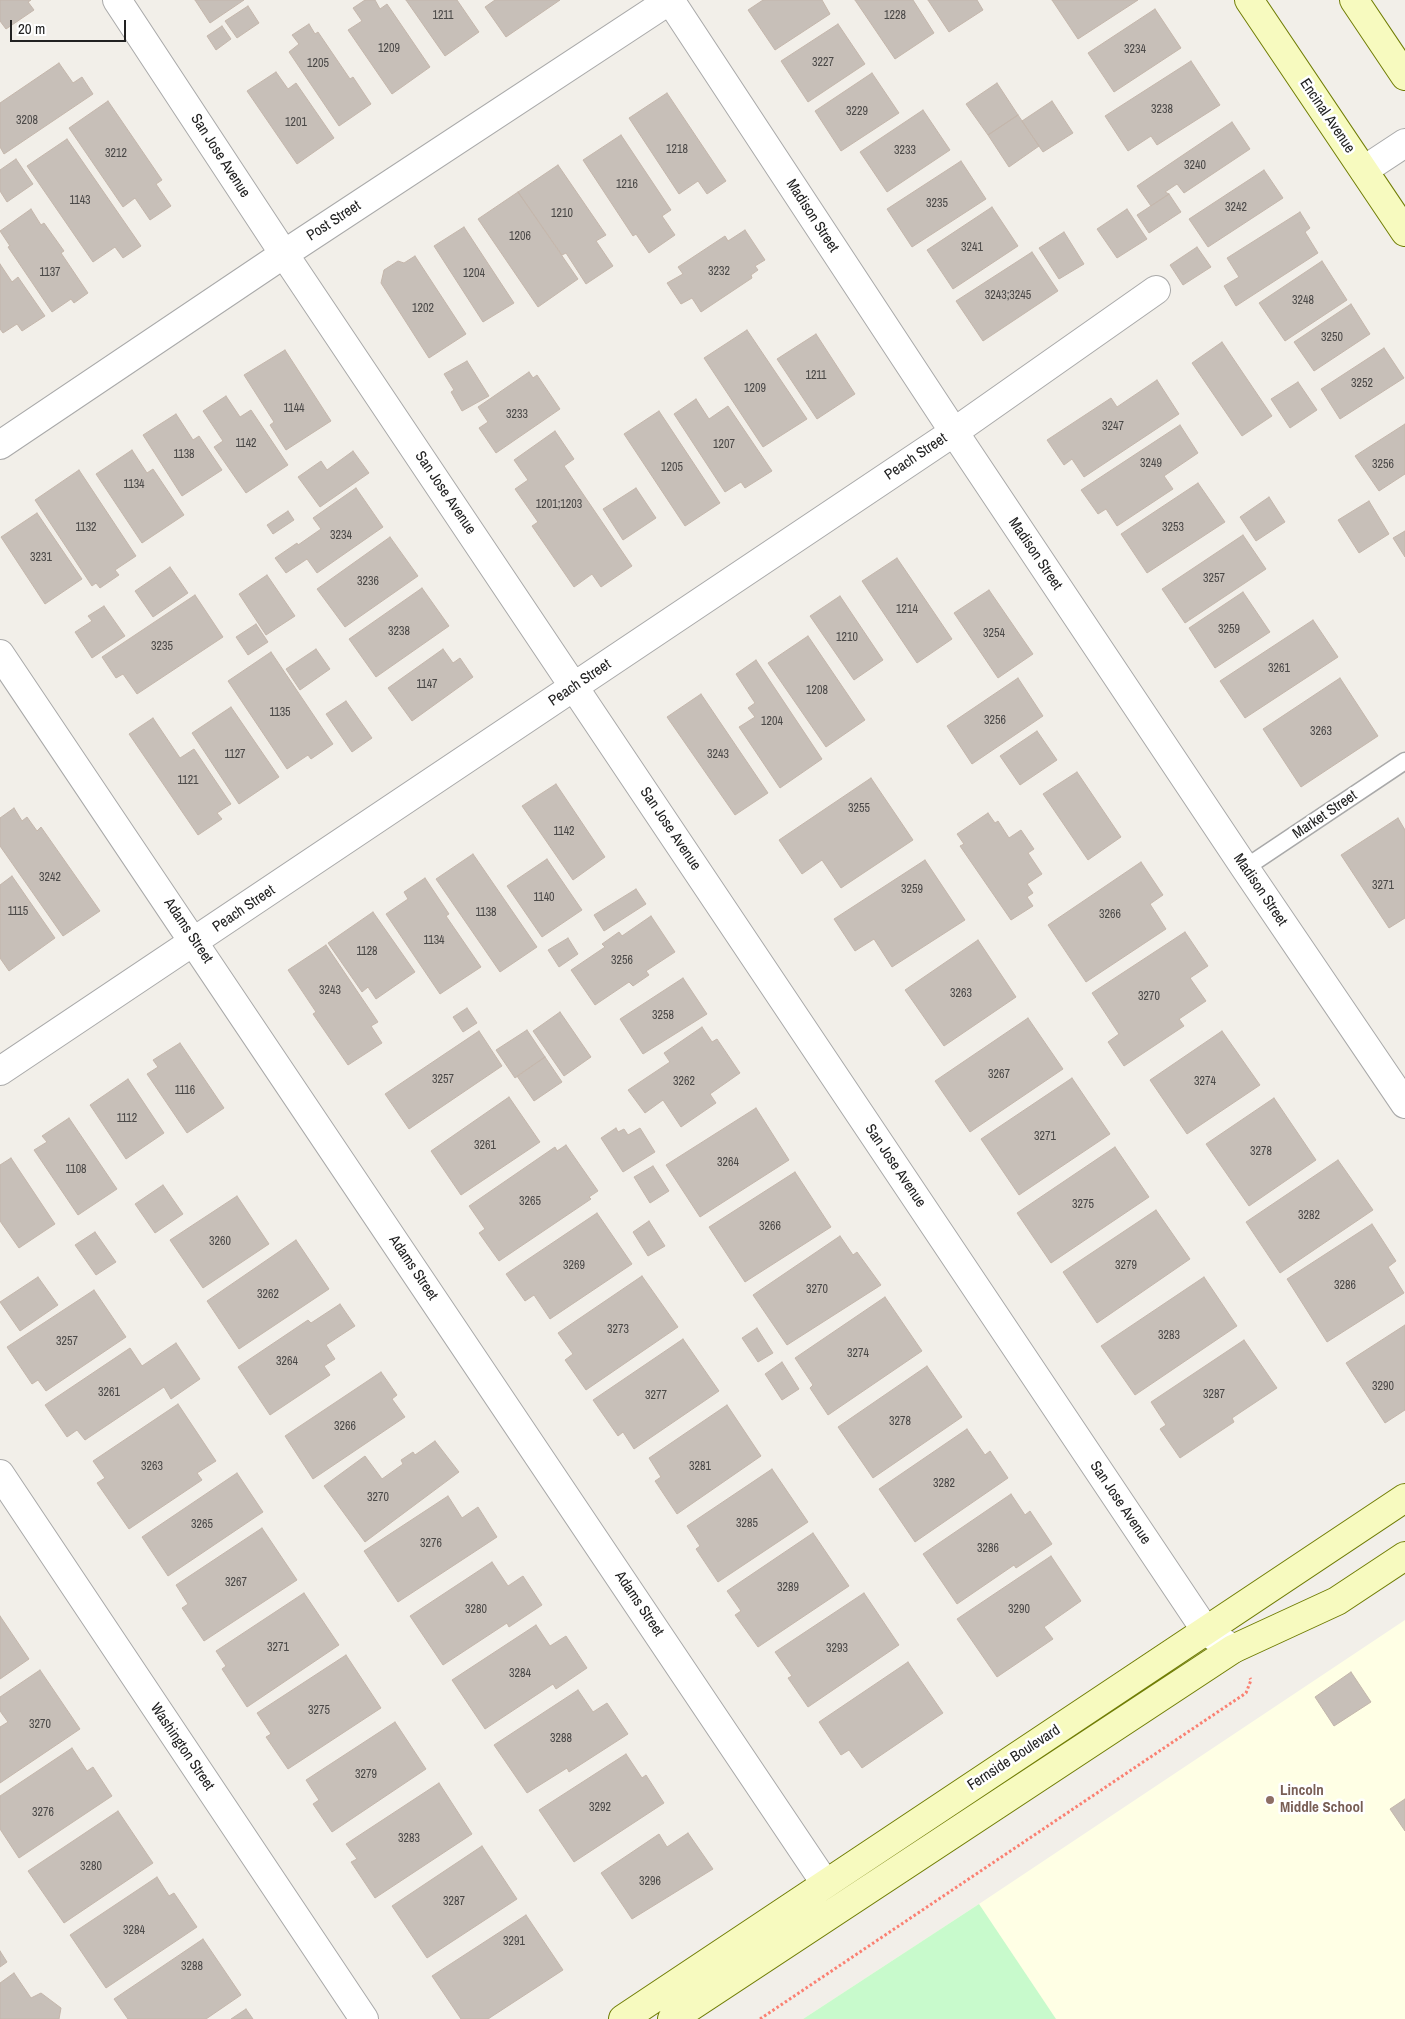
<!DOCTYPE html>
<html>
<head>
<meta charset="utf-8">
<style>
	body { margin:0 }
	#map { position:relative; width:1405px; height:2019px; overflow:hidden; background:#f2efe9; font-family:"Archivo Narrow",sans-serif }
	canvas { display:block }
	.scale { position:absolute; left:10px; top:20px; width:116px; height:22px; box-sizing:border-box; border:2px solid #222; border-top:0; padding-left:6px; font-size:15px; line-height:18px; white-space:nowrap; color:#222; -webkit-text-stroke:4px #fff; paint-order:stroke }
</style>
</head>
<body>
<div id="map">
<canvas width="1405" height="2019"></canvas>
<div class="scale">20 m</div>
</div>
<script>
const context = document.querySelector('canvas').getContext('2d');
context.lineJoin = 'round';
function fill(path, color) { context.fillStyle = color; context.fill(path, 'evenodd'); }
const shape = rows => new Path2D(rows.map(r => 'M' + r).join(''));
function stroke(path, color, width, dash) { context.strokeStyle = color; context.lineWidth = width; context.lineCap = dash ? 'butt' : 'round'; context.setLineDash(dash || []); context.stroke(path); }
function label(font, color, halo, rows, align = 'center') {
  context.font = font + ' "Archivo Narrow",sans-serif'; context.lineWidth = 5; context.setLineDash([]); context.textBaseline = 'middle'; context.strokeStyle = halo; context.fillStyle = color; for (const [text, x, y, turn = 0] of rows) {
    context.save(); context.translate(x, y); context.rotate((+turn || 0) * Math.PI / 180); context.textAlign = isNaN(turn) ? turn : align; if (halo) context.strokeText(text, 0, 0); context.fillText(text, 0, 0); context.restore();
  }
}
fill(shape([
	[1405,1620,1405,2019,803,2019,979,1904]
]), '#ffffe5');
fill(shape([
	[979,1904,1056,2019,803,2019]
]), '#c8facc');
const building = shape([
	[0,0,31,0,28,2,34,10,6,29,0,21,0,0],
	[195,0,244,0,210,23,195,0],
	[365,0,375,0,380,9,387,4,430,67,392,94,348,30,362,21,353,8,365,0],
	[406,0,457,0,479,32,445,56,406,0],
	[495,0,560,0,506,37,485,7,495,0],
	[763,0,822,0,830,14,775,50,748,10,763,0],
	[855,0,913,0,934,33,895,59,855,0],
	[928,0,977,0,983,10,949,32,928,0],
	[1052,0,1138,0,1078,39,1052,0],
	[248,6,259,23,237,38,225,21,248,6],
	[1155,9,1181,48,1114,92,1088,53,1155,9],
	[309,24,315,34,318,32,350,79,353,77,371,104,339,126,289,52,299,44,292,35,309,24],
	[838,24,865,64,808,102,781,61,838,24],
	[222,26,231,39,216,50,207,36,222,26],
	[1191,61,1220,105,1157,145,1151,136,1128,151,1105,116,1191,61],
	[59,63,73,83,82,77,93,94,4,154,0,147,0,103,59,63],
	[276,72,288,89,296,83,334,138,297,164,247,91,276,72],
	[872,73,899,113,841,151,815,111,872,73],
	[997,83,1018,115,988,135,966,104,997,83],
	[667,93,726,181,707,194,698,181,679,194,629,118,667,93],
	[108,101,162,180,156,184,171,206,150,220,135,198,123,207,69,128,108,101],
	[1052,101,1073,133,1043,152,1022,121,1052,101],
	[923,110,950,150,887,192,860,152,923,110],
	[1018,115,1039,146,1009,167,988,135,1018,115],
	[1232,122,1250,149,1184,193,1177,184,1165,192,1169,194,1151,206,1137,186,1232,122],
	[621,135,671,210,662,216,675,235,649,253,636,234,633,236,583,160,621,135],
	[67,139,141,246,123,258,115,247,93,262,27,166,67,139],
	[16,159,33,184,7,202,0,191,0,170,16,159],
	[961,161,986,199,912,247,887,209,961,161],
	[558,165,606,235,596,241,613,266,586,284,566,253,562,255,518,192,558,165],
	[1264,170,1283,198,1208,247,1189,219,1264,170],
	[518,192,578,279,538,307,478,219,518,192],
	[1169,194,1181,212,1149,233,1137,215,1169,194],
	[992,207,1018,246,953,289,927,250,992,207],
	[31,209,41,225,44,223,64,251,61,253,88,293,74,303,71,299,52,312,8,247,10,246,0,231,31,209],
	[1127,209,1147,239,1117,258,1097,229,1127,209],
	[1300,212,1310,228,1305,232,1318,253,1236,306,1224,286,1239,277,1227,258,1300,212],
	[464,227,514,303,483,322,434,246,464,227],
	[745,230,765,260,755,266,758,270,751,275,752,278,701,312,692,298,681,304,667,283,683,274,678,267,725,236,728,241,745,230],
	[1064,232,1084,264,1059,279,1039,248,1064,232],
	[1197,247,1211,267,1183,285,1170,265,1197,247],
	[1032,252,1058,291,983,341,956,301,1032,252],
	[415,256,466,334,429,358,381,283,384,270,398,261,404,263,415,256],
	[1322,261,1347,300,1285,341,1259,303,1322,261],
	[0,264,12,282,18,277,45,316,22,331,17,324,3,333,0,329,0,264],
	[1351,304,1370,334,1314,371,1294,342,1351,304],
	[747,330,807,419,763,447,704,358,747,330],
	[816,334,855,394,817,419,777,359,816,334],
	[1222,342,1272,416,1242,436,1192,363,1222,342],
	[1384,348,1404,378,1340,419,1321,389,1384,348],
	[285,350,331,421,286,450,270,425,274,422,244,375,285,350],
	[467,361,489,396,462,411,451,392,454,390,444,374,467,361],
	[529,372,533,378,537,375,560,409,496,453,479,428,488,422,478,407,529,372],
	[1157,380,1179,414,1084,477,1072,459,1064,465,1047,440,1111,398,1117,407,1157,380],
	[1298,382,1317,410,1290,428,1271,399,1298,382],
	[226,396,240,417,251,410,288,465,246,493,214,447,223,441,203,411,226,396],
	[696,399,709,419,728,406,772,471,745,488,741,482,725,492,674,414,696,399],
	[659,411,720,503,685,526,624,434,659,411],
	[176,414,193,440,199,436,222,470,182,496,143,435,176,414],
	[1405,424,1405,474,1379,491,1355,456,1405,424],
	[1180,425,1198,453,1164,476,1173,489,1117,526,1106,509,1098,514,1081,490,1180,425],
	[555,431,574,459,564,466,632,566,601,587,592,574,574,587,532,526,538,522,515,489,528,480,514,460,555,431],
	[132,450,147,473,153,469,184,515,142,543,96,474,132,450],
	[353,451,369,473,320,507,298,477,321,461,327,470,353,451],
	[79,470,136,556,115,570,119,575,100,588,96,583,92,586,35,500,79,470],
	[1198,483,1225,522,1147,573,1121,534,1198,483],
	[356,488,383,527,317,573,307,559,286,573,275,558,297,543,298,545,321,529,313,518,356,488],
	[636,488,656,518,623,540,603,509,636,488],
	[1269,497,1285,522,1256,541,1240,517,1269,497],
	[1369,501,1389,534,1359,553,1338,520,1369,501],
	[288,511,294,520,273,534,267,525,288,511],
	[37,513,82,579,45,604,1,537,37,513],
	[1405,531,1405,557,1393,538,1405,531],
	[1243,535,1266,569,1185,623,1162,589,1243,535],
	[390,537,418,576,345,627,317,589,390,537],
	[897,558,952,639,917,663,862,581,897,558],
	[170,567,188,593,153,617,135,591,170,567],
	[267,575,295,616,266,635,239,594,267,575],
	[422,588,449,626,376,677,349,639,422,588],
	[989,590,1033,654,998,678,954,613,989,590],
	[1243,592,1270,632,1215,668,1189,628,1243,592],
	[195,595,223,637,137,694,123,674,116,678,102,657,195,595],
	[840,596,883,660,854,680,810,616,840,596],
	[104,606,125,636,92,658,75,632,92,621,88,616,104,606],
	[1313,620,1338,657,1245,718,1220,681,1313,620],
	[256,624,268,642,248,655,236,637,256,624],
	[808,636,865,720,826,747,768,663,808,636],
	[316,649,330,669,300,690,286,669,316,649],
	[443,649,453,663,460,658,473,677,412,721,388,688,443,649],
	[271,652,333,744,311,759,308,755,287,769,228,681,271,652],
	[756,660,822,759,780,788,739,727,755,717,748,708,755,703,736,674,756,660],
	[1018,678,1043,716,972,764,947,726,1018,678],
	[1340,678,1378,736,1301,787,1263,729,1340,678],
	[701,694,768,793,735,815,667,717,701,694],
	[346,701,372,738,352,752,326,714,346,701],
	[231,707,279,777,239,804,192,733,231,707],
	[153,718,180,758,194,749,231,804,217,813,222,819,198,835,129,734,153,718],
	[1037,731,1057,760,1020,785,1000,756,1037,731],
	[1077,772,1121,837,1088,860,1043,794,1077,772],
	[871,778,913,840,841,888,822,860,802,874,779,840,871,778],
	[556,784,605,857,573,880,522,806,556,784],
	[14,808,22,821,27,817,37,831,41,827,100,911,63,936,0,846,0,818,14,808],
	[988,813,995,823,998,821,1009,838,1021,830,1034,849,1028,853,1042,874,1027,884,1033,893,1027,897,1033,906,1011,920,960,846,964,844,957,834,988,813],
	[1398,818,1405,830,1405,918,1389,928,1341,855,1398,818],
	[473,854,537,947,500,972,436,879,473,854],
	[547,859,582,910,542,937,507,886,547,859],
	[925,860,965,920,892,967,874,939,855,951,834,919,925,860],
	[1141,862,1163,895,1150,904,1166,929,1086,982,1048,925,1141,862],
	[12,876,55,938,9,971,0,958,0,885,12,876],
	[425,878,449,914,446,916,481,967,440,994,386,914,408,899,404,892,425,878],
	[636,889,646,904,604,931,594,915,636,889],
	[373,912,415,972,376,999,368,987,362,992,328,943,373,912],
	[651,916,675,952,646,971,649,975,633,986,629,982,595,1005,571,970,605,947,602,944,619,932,622,936,651,916],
	[1185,932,1208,966,1190,978,1206,1001,1179,1019,1184,1026,1124,1066,1108,1042,1119,1034,1092,993,1185,932],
	[568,938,578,954,559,967,548,950,568,938],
	[978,940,1016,997,944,1046,905,990,978,940],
	[326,945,378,1022,371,1026,382,1043,348,1065,313,1014,316,1012,288,970,326,945],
	[683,978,707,1014,643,1054,620,1019,683,978],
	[467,1008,477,1023,463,1032,453,1017,467,1008],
	[560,1012,591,1057,564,1076,533,1031,560,1012],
	[1028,1018,1063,1069,970,1132,935,1081,1028,1018],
	[702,1027,712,1042,717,1039,740,1073,710,1094,716,1103,681,1127,663,1100,645,1113,628,1090,670,1062,664,1053,702,1027],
	[527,1030,545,1057,515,1078,496,1050,527,1030],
	[479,1031,502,1066,409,1129,385,1094,479,1031],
	[1222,1031,1260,1085,1187,1134,1150,1080,1222,1031],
	[180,1043,224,1108,187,1133,147,1074,158,1067,153,1060,180,1043],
	[545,1057,562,1082,534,1101,517,1076,545,1057],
	[1072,1078,1110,1134,1019,1195,981,1139,1072,1078],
	[128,1079,164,1133,126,1159,90,1105,128,1079],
	[509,1097,540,1142,461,1195,431,1151,509,1097],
	[1274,1098,1316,1160,1249,1206,1206,1144,1274,1098],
	[756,1108,789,1160,700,1217,666,1165,756,1108],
	[69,1118,117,1189,78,1215,34,1150,47,1142,42,1136,69,1118],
	[616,1128,618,1132,624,1129,628,1135,640,1128,655,1152,623,1172,601,1138,616,1128],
	[566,1145,598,1191,589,1197,591,1199,499,1261,479,1233,485,1229,469,1206,555,1147,557,1151,566,1145],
	[1115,1147,1149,1197,1051,1263,1017,1213,1115,1147],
	[11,1158,55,1224,19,1248,0,1221,0,1165,11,1158],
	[1338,1160,1373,1210,1280,1273,1246,1222,1338,1160],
	[653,1166,669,1191,650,1203,634,1177,653,1166],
	[795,1172,831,1227,745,1282,709,1227,795,1172],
	[163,1185,183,1214,155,1233,135,1204,163,1185],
	[237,1196,269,1244,203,1288,170,1240,237,1196],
	[1156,1210,1190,1259,1097,1323,1063,1272,1156,1210],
	[597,1213,632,1264,550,1319,534,1295,525,1301,506,1274,597,1213],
	[649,1221,665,1246,648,1256,633,1232,649,1221],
	[1372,1224,1396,1261,1388,1267,1404,1293,1327,1342,1287,1279,1372,1224],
	[95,1232,116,1262,96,1275,75,1245,95,1232],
	[840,1236,853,1255,857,1252,881,1285,787,1345,753,1295,840,1236],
	[296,1240,329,1289,239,1349,207,1301,296,1240],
	[642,1276,678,1327,586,1390,565,1360,573,1354,558,1333,642,1276],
	[38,1277,58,1305,20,1331,0,1302,38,1277],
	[1204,1277,1237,1326,1135,1395,1101,1346,1204,1277],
	[94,1290,126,1337,46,1391,38,1380,32,1384,7,1347,94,1290],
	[885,1297,922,1351,828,1415,810,1388,813,1385,795,1358,885,1297],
	[340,1304,355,1326,326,1345,335,1359,324,1366,330,1375,270,1415,238,1367,308,1320,311,1323,340,1304],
	[1405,1325,1405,1410,1385,1423,1346,1363,1405,1325],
	[757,1328,773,1353,758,1362,742,1338,757,1328],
	[683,1339,719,1391,634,1449,623,1432,618,1436,593,1400,683,1339],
	[1244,1340,1277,1388,1232,1418,1234,1422,1180,1458,1160,1429,1166,1425,1151,1402,1244,1340],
	[176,1343,200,1379,171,1399,164,1387,85,1440,77,1430,67,1437,45,1405,130,1348,142,1366,176,1343],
	[782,1362,799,1389,782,1400,765,1374,782,1362],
	[927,1366,962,1417,873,1478,838,1427,927,1366],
	[381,1372,397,1395,392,1399,405,1417,313,1479,285,1436,381,1372],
	[178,1404,216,1461,197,1473,202,1480,129,1529,97,1483,105,1478,93,1461,178,1404],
	[727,1405,761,1456,677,1514,655,1481,661,1477,649,1458,727,1405],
	[967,1429,985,1455,990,1451,1008,1478,915,1542,879,1489,967,1429],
	[435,1441,459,1472,365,1542,324,1486,365,1456,382,1479,403,1464,401,1460,413,1452,415,1455,435,1441],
	[772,1469,808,1522,718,1582,696,1549,700,1546,687,1526,772,1469],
	[237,1473,263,1512,168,1576,142,1537,237,1473],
	[1011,1494,1025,1515,1030,1511,1052,1544,1016,1568,1014,1565,957,1604,923,1554,1011,1494],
	[448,1496,462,1518,478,1507,497,1537,398,1602,364,1551,448,1496],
	[262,1528,297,1580,204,1641,182,1608,188,1604,176,1585,262,1528],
	[813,1533,849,1586,758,1647,735,1615,741,1611,727,1591,813,1533],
	[1051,1556,1081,1601,1044,1627,1053,1639,997,1677,957,1619,1051,1556],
	[492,1562,508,1586,523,1576,542,1605,509,1627,507,1623,443,1665,410,1616,492,1562],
	[304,1593,339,1645,247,1707,222,1669,226,1666,216,1651,304,1593],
	[864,1593,899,1645,808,1707,788,1678,792,1676,775,1652,864,1593],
	[0,1616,29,1659,0,1679,0,1616],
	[536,1625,550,1646,566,1636,587,1668,556,1689,553,1684,485,1729,452,1680,536,1625],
	[346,1655,381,1708,288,1769,266,1737,271,1734,257,1713,346,1655],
	[908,1662,943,1713,862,1768,849,1750,841,1755,819,1722,908,1662],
	[40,1670,80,1729,0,1783,0,1727,8,1722,0,1711,0,1697,40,1670],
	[1351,1672,1371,1702,1334,1726,1315,1697,1351,1672],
	[578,1690,593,1712,607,1703,628,1734,569,1772,567,1768,527,1793,494,1745,578,1690],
	[395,1722,426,1769,332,1832,313,1804,319,1800,306,1780,395,1722],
	[72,1748,87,1771,93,1767,112,1796,19,1858,0,1829,0,1796,72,1748],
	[626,1754,642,1778,646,1775,664,1803,574,1862,539,1810,626,1754],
	[439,1783,472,1834,375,1898,351,1862,357,1859,346,1844,439,1783],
	[1405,1799,1405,1831,1390,1809,1405,1799],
	[118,1811,153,1863,64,1923,28,1871,118,1811],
	[688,1833,713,1869,632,1919,601,1873,659,1834,667,1847,688,1833],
	[482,1846,517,1899,427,1958,392,1906,482,1846],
	[157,1877,169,1896,174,1893,197,1927,106,1988,70,1935,157,1877],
	[526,1915,563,1970,488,2019,461,2019,432,1976,526,1915],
	[203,1939,241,1995,206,2019,128,2019,114,1999,203,1939],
	[0,1951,7,1962,0,1967,0,1951],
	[14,1973,31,1998,41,1993,61,2008,59,2019,0,2019,0,1983,14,1973],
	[246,2009,253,2019,231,2019,246,2009]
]);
fill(building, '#c7bfb8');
stroke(building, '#c4b6ab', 1);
const lane = shape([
	[1245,868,1405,761]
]);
const street = shape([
	[117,0,284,254,1206,1631,1233,1649],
	[670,0,954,432,1245,868,1405,1104],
	[1364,170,1405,143],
	[0,445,284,254,670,0],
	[0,654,825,1883],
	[0,1071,954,432,1156,290],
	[0,1474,364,2019]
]);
const secondary = shape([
	[1249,0,1405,232],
	[1354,0,1405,76],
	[623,2019,1405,1498],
	[672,2019,1233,1649,1337,1601,1405,1556]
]);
stroke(lane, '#a9a9a9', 19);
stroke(street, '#a9a9a9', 30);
stroke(secondary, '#707d05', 30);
stroke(shape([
	[760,2019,1246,1693,1251,1680,1250,1678]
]), '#fa8072', 3, [2.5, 2.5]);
stroke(lane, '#fff', 16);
stroke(street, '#fff', 28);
stroke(secondary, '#f7fabf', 28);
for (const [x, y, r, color] of [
	[1270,1800,5,"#8d6e63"]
]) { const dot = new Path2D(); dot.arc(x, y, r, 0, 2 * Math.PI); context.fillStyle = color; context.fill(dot); stroke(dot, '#fff', 2); }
label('12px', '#4b4948', null, [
	["1211",443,16],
	["1228",895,16],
	["1209",389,49],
	["3234",1135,50],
	["3227",823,63],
	["1205",318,64],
	["3238",1162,110],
	["3229",857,112],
	["3208",27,121],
	["1201",296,123],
	["1218",677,150],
	["3233",905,151],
	["3212",116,154],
	["3240",1195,166],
	["1216",627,185],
	["1143",80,201],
	["3235",937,204],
	["3242",1236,208],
	["1210",562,214],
	["1206",520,237],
	["3241",972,248],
	["3232",719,272],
	["1137",50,273],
	["1204",474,274],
	["3243;3245",1008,296],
	["3248",1303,301],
	["1202",423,309],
	["3250",1332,338],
	["1211",816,376],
	["3252",1362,384],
	["1209",755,389],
	["1144",294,409],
	["3233",517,415],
	["3247",1113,427],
	["1142",246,444],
	["1207",724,445],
	["1138",184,455],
	["3249",1151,464],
	["3256",1383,465],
	["1205",672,468],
	["1134",134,485],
	["1201;1203",559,505],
	["1132",86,528],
	["3253",1173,528],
	["3234",341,536],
	["3231",41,558],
	["3257",1214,579],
	["3236",368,582],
	["1214",907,610],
	["3259",1229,630],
	["3238",399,632],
	["3254",994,634],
	["1210",847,638],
	["3235",162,647],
	["3261",1279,669],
	["1147",427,685],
	["1208",817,691],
	["1135",280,713],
	["3256",995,721],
	["1204",772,722],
	["3263",1321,732],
	["1127",235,755],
	["3243",718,755],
	["1121",188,781],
	["3255",859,809],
	["1142",564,832],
	["3242",50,878],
	["3271",1383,886],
	["3259",912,890],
	["1140",544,898],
	["1115",18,912],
	["1138",486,913],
	["3266",1110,915],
	["1134",434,941],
	["1128",367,952],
	["3256",622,961],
	["3243",330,991],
	["3263",961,994],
	["3270",1149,997],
	["3258",663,1016],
	["3267",999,1075],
	["3257",443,1080],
	["3262",684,1082],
	["3274",1205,1082],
	["1116",185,1091],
	["1112",127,1119],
	["3271",1045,1137],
	["3261",485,1146],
	["3278",1261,1152],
	["3264",728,1163],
	["1108",76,1170],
	["3265",530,1202],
	["3275",1083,1205],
	["3282",1309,1216],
	["3266",770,1227],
	["3260",220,1242],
	["3269",574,1266],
	["3279",1126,1266],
	["3286",1345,1286],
	["3270",817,1290],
	["3262",268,1295],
	["3273",618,1330],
	["3283",1169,1336],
	["3257",67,1342],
	["3274",858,1354],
	["3264",287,1362],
	["3290",1383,1387],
	["3261",109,1393],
	["3287",1214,1395],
	["3277",656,1396],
	["3278",900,1422],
	["3266",345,1427],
	["3263",152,1467],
	["3281",700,1467],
	["3282",944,1484],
	["3270",378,1498],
	["3285",747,1524],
	["3265",202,1525],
	["3276",431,1544],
	["3286",988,1549],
	["3267",236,1583],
	["3289",788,1588],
	["3280",476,1610],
	["3290",1019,1610],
	["3271",278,1648],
	["3293",837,1649],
	["3284",520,1674],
	["3275",319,1711],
	["3270",40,1725],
	["3288",561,1739],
	["3279",366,1775],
	["3292",600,1808],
	["3276",43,1813],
	["3283",409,1839],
	["3280",91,1867],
	["3296",650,1882],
	["3287",454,1902],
	["3284",134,1931],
	["3291",514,1942],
	["3288",192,1967]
]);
label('15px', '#222', '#fff', [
	["Encinal Avenue",1327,116,56],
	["San Jose Avenue",220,156,57],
	["Madison Street",812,216,57],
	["Post Street",334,221,-33],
	["Peach Street",916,457,-34],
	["San Jose Avenue",445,493,56],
	["Madison Street",1035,554,56],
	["Peach Street",580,683,-34],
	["Market Street",1325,815,-34],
	["San Jose Avenue",670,829,56],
	["Madison Street",1260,890,56],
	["Peach Street",244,909,-34],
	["Adams Street",188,931,56],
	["San Jose Avenue",895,1166,56],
	["Adams Street",413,1268,56],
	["San Jose Avenue",1120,1503,56],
	["Adams Street",639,1604,56],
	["Washington Street",182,1747,56],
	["Fernside Boulevard",1014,1758,-33]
]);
label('bold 15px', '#785e54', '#fff', [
	["Lincoln",1280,1791],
	["Middle School",1280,1808]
], 'left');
</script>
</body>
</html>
